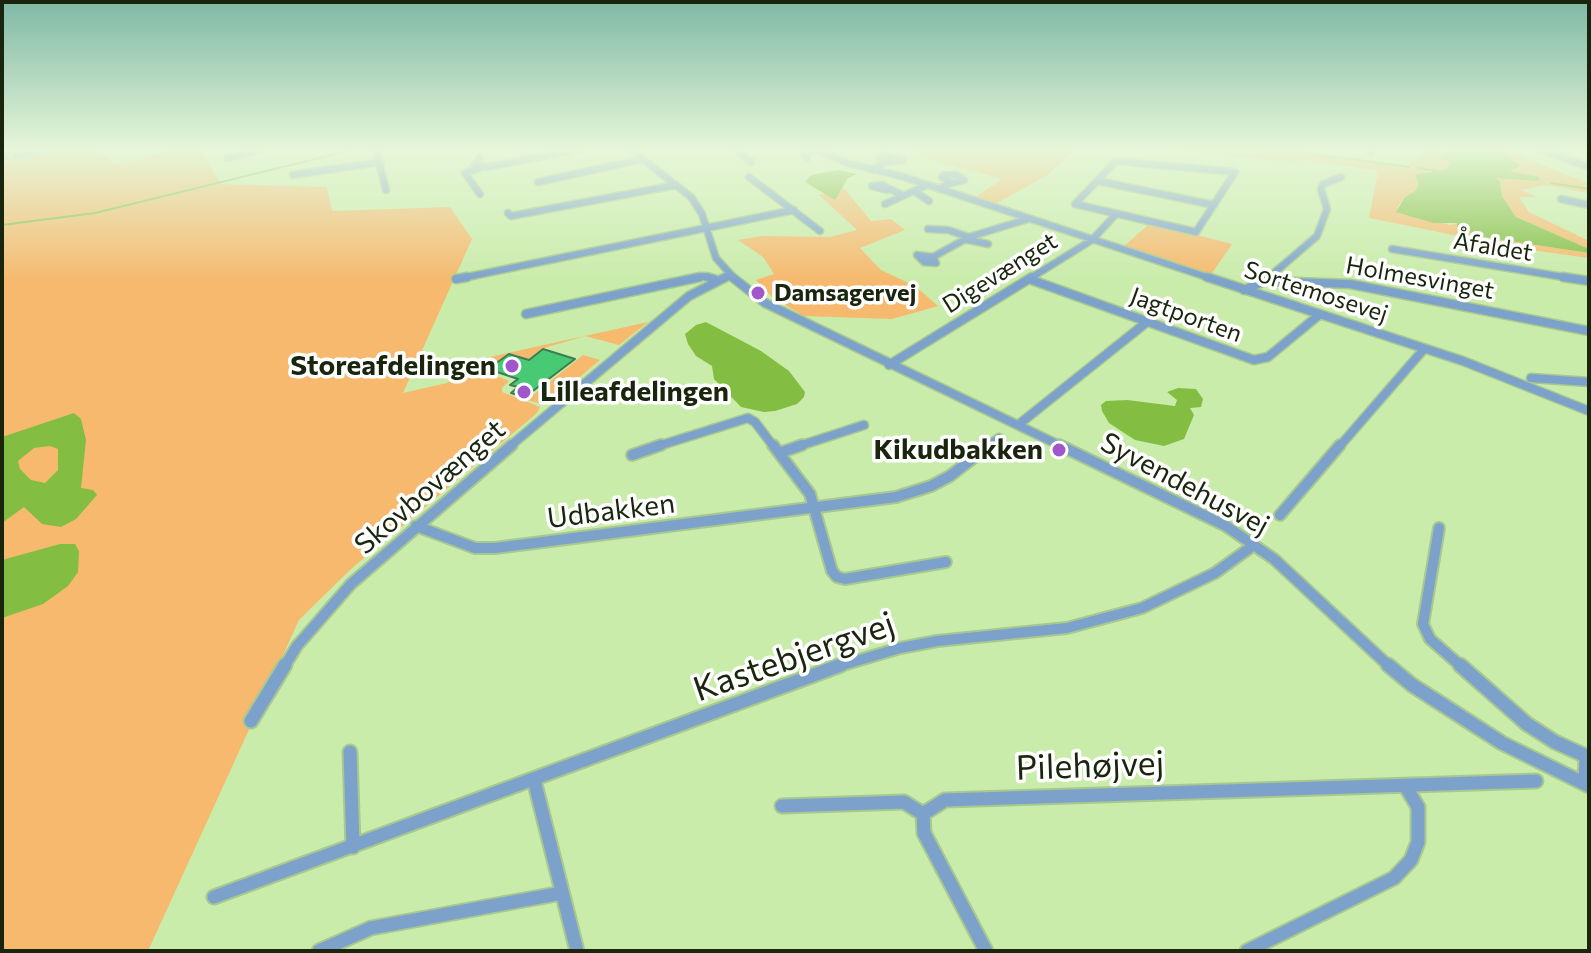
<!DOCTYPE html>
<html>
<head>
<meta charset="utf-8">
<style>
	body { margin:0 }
	#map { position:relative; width:1591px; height:953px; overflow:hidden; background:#c9ecab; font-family:Commissioner,sans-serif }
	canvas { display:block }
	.frame { position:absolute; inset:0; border:4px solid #19260d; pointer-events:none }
</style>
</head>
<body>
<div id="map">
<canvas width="1591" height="953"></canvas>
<div class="frame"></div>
</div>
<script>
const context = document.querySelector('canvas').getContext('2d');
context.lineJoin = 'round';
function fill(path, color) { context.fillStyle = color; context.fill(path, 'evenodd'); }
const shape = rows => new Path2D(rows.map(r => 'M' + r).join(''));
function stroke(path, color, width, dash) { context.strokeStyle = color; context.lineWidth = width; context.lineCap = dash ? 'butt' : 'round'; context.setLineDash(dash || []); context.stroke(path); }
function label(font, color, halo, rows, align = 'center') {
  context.font = font + ' Commissioner,sans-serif'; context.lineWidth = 7; context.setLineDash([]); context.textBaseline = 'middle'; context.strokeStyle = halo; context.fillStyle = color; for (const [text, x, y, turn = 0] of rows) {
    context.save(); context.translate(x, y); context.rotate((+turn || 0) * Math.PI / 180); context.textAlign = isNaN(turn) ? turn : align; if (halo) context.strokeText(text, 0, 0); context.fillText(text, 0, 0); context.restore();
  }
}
fill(shape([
	[61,149,97,149,115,165,175,149,199,149,221,184,327,187,332,211,450,207,472,239,403,393,447,383,485,358,648,322,619,345,585,336,541,349,529,359,510,353,484,371,509,381,502,388,502,392,540,407,536,414,352,568,299,620,148,951,2,951,2,162,10,157],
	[905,149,1075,149,1048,175,995,204,974,198,1002,179,932,160],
	[1146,149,1284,149,1407,166,1425,149,1450,149,1445,151,1450,165,1445,170,1431,170,1415,177,1419,184,1415,191,1405,197,1397,208,1450,225,1457,223,1457,228,1483,237,1589,253,1589,258,1523,249,1369,218,1378,171,1308,160,1295,162],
	[1490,149,1505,149,1589,184,1589,193,1546,185,1521,190,1537,197,1519,197,1529,212,1589,241,1589,249,1516,217,1502,196,1500,181,1494,178,1516,173,1510,170,1519,167,1501,152],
	[844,188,871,221,891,219,905,230,860,248,881,270,915,286,938,306,892,319,804,316,772,297,756,280,774,274,763,257,738,240,762,236,830,237,857,230,819,195],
	[1150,223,1232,244,1210,276,1122,248],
	[583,355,600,360,550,402,542,404,527,400]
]), '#f6b96d');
fill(shape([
	[1450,149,1490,149,1501,152,1520,166,1510,171,1539,177,1539,181,1495,178,1500,181,1502,196,1516,217,1589,249,1589,253,1483,237,1457,228,1457,223,1434,223,1396,212,1405,197,1415,191,1419,184,1415,177,1417,174,1445,170,1450,165,1444,156],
	[838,170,857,174,848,178,835,200,805,182,811,175],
	[706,322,761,351,789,371,805,392,804,397,797,404,775,411,764,412,741,407,714,379,712,366,696,356,688,344,685,334,696,325],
	[1178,388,1196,389,1203,399,1201,407,1190,408,1194,415,1184,439,1164,446,1135,440,1109,423,1102,411,1101,405,1106,401,1127,400,1175,406,1177,400,1167,392],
	[74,413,81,419,86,440,81,488,93,490,97,495,76,519,61,527,42,524,24,507,2,523,2,437],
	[50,446,58,449,58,470,45,483,31,480,20,469,18,461,34,448],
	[60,544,75,544,79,551,78,572,68,586,43,604,2,618,2,560]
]), '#83be43');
stroke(shape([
	[1278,149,1409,167],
	[1418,168,1441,172],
	[1551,183,1589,189],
	[2,225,95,213,356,149]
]), '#83be43', 2);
const building = shape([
	[543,349,575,359,525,397,511,393,518,387,510,385,518,379,488,369,509,354,529,360,543,349]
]);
fill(building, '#48ca75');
stroke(building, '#3f7c51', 2);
const minorFar3 = shape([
	[376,149,386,190],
	[630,149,691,197,702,214,716,258,735,279],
	[736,149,751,162],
	[815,149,848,163,904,177,1213,279],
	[1370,149,1371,153],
	[1538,149,1589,167],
	[16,155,51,149],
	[883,155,903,160,885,162,879,157,883,155],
	[480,157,475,165,487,167,580,149],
	[227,158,264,149],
	[807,158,804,155,816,149],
	[1116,161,1235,172,1196,232,1075,204,1116,161],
	[873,170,885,162],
	[293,175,380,162],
	[944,175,956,175,964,180,951,183,942,177,944,175],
	[749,177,820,231],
	[1098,181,1214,205],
	[538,182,643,159],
	[940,188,951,183],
	[887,190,872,186,882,185,902,195],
	[916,192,929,201],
	[480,194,465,173,482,167],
	[1561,199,1589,205],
	[885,204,927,185],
	[508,213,511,216,676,185],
	[928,229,948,230,969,237],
	[964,239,988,244],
	[1392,249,1576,279],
	[917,255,933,257,936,263,924,262,917,255],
	[933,257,969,237,1028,219],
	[457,279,794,210],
	[691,279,704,276,713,279],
	[723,279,730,275],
	[1029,279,1092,240,1116,214],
	[1267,279,1317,236,1327,209,1321,189,1323,184,1341,177]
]);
const minorFar2 = shape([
	[707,277,717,280],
	[732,277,765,303,1063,447],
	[1207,277,1463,361,1589,411],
	[1563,277,1589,281],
	[456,279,467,277],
	[1029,279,1254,360,1268,357,1319,315],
	[1265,281,1270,277],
	[1244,290,1265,281,1350,284,1589,331],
	[526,314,700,277],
	[889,365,1032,277],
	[1531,378,1589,382],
	[1018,425,1147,322],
	[509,447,689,296,726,277],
	[655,447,748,418,755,422,774,447],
	[796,447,864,425],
	[987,447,999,438],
	[1339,447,1424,349]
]);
const minorFar1 = shape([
	[773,445,810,494,832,571,837,577,845,579,946,562],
	[1059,445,1226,526,1274,559,1390,667],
	[779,453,802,445],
	[632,455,661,445],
	[1280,515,1340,445],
	[416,526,475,548,495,548,896,497,931,486,950,476,990,445],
	[1439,528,1423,624,1430,639,1462,667],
	[284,667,297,646,351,584,512,445],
	[836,667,900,648,937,641,1067,628,1142,608,1215,573,1254,545]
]);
const minor = shape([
	[1388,665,1412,685,1502,743,1589,786],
	[1460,665,1527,724,1555,742,1586,756,1585,784],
	[251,721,285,665],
	[350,752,353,847],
	[534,780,577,951],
	[782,806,904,802,923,814],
	[923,814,945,800,1536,781],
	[923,814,924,833,986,951],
	[214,897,841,665],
	[319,951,371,928,562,893],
	[1247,951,1394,878,1411,860,1418,842,1418,807,1406,787]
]);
const tertiary = shape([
	[11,149,17,149,2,161,2,156,11,149]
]);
stroke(minorFar3, '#a9c88f', 9);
stroke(minorFar2, '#a9c88f', 11);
stroke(minorFar1, '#a9c88f', 14);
stroke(minor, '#a9c88f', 17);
stroke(tertiary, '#a9c88f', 4);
stroke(minorFar3, '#7ca2cc', 6);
stroke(minorFar2, '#7ca2cc', 8);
stroke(minorFar1, '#7ca2cc', 10);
stroke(minor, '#7ca2cc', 13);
fill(tertiary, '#7ca2cc');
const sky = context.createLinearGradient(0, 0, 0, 282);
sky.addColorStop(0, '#7fb8a6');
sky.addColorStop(0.53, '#e7f6d9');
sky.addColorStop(1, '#e7f6d900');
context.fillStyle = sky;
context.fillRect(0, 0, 1591, 282);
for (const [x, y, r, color] of [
	[758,293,8,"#a157cb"],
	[512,366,8,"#a157cb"],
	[524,392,8,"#a157cb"],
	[1059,450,8,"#a157cb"]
]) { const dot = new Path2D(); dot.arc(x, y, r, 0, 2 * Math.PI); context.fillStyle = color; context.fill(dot); stroke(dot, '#fff', 3); }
label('24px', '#19260d', '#fff', [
	["Åfaldet",1493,247,9],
	["Digevænget",1000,273,-32],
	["Holmesvinget",1420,278,10],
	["Sortemosevej",1316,292,18],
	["Jagtporten",1186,315,20]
]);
label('bold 24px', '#19260d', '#fff', [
	["Damsagervej",774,293]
], 'left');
label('bold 28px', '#19260d', '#fff', [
	["Storeafdelingen",496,366],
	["Lilleafdelingen",540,392,"left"],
	["Kikudbakken",1043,450]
], 'right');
label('28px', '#19260d', '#fff', [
	["Syvendehusvej",1185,484,28],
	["Skovbovænget",430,487,-41],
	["Udbakken",611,511,-7]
]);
label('34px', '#19260d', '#fff', [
	["Kastebjergvej",794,657,-19],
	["Pilehøjvej",1090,766,-2]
]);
</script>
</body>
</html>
